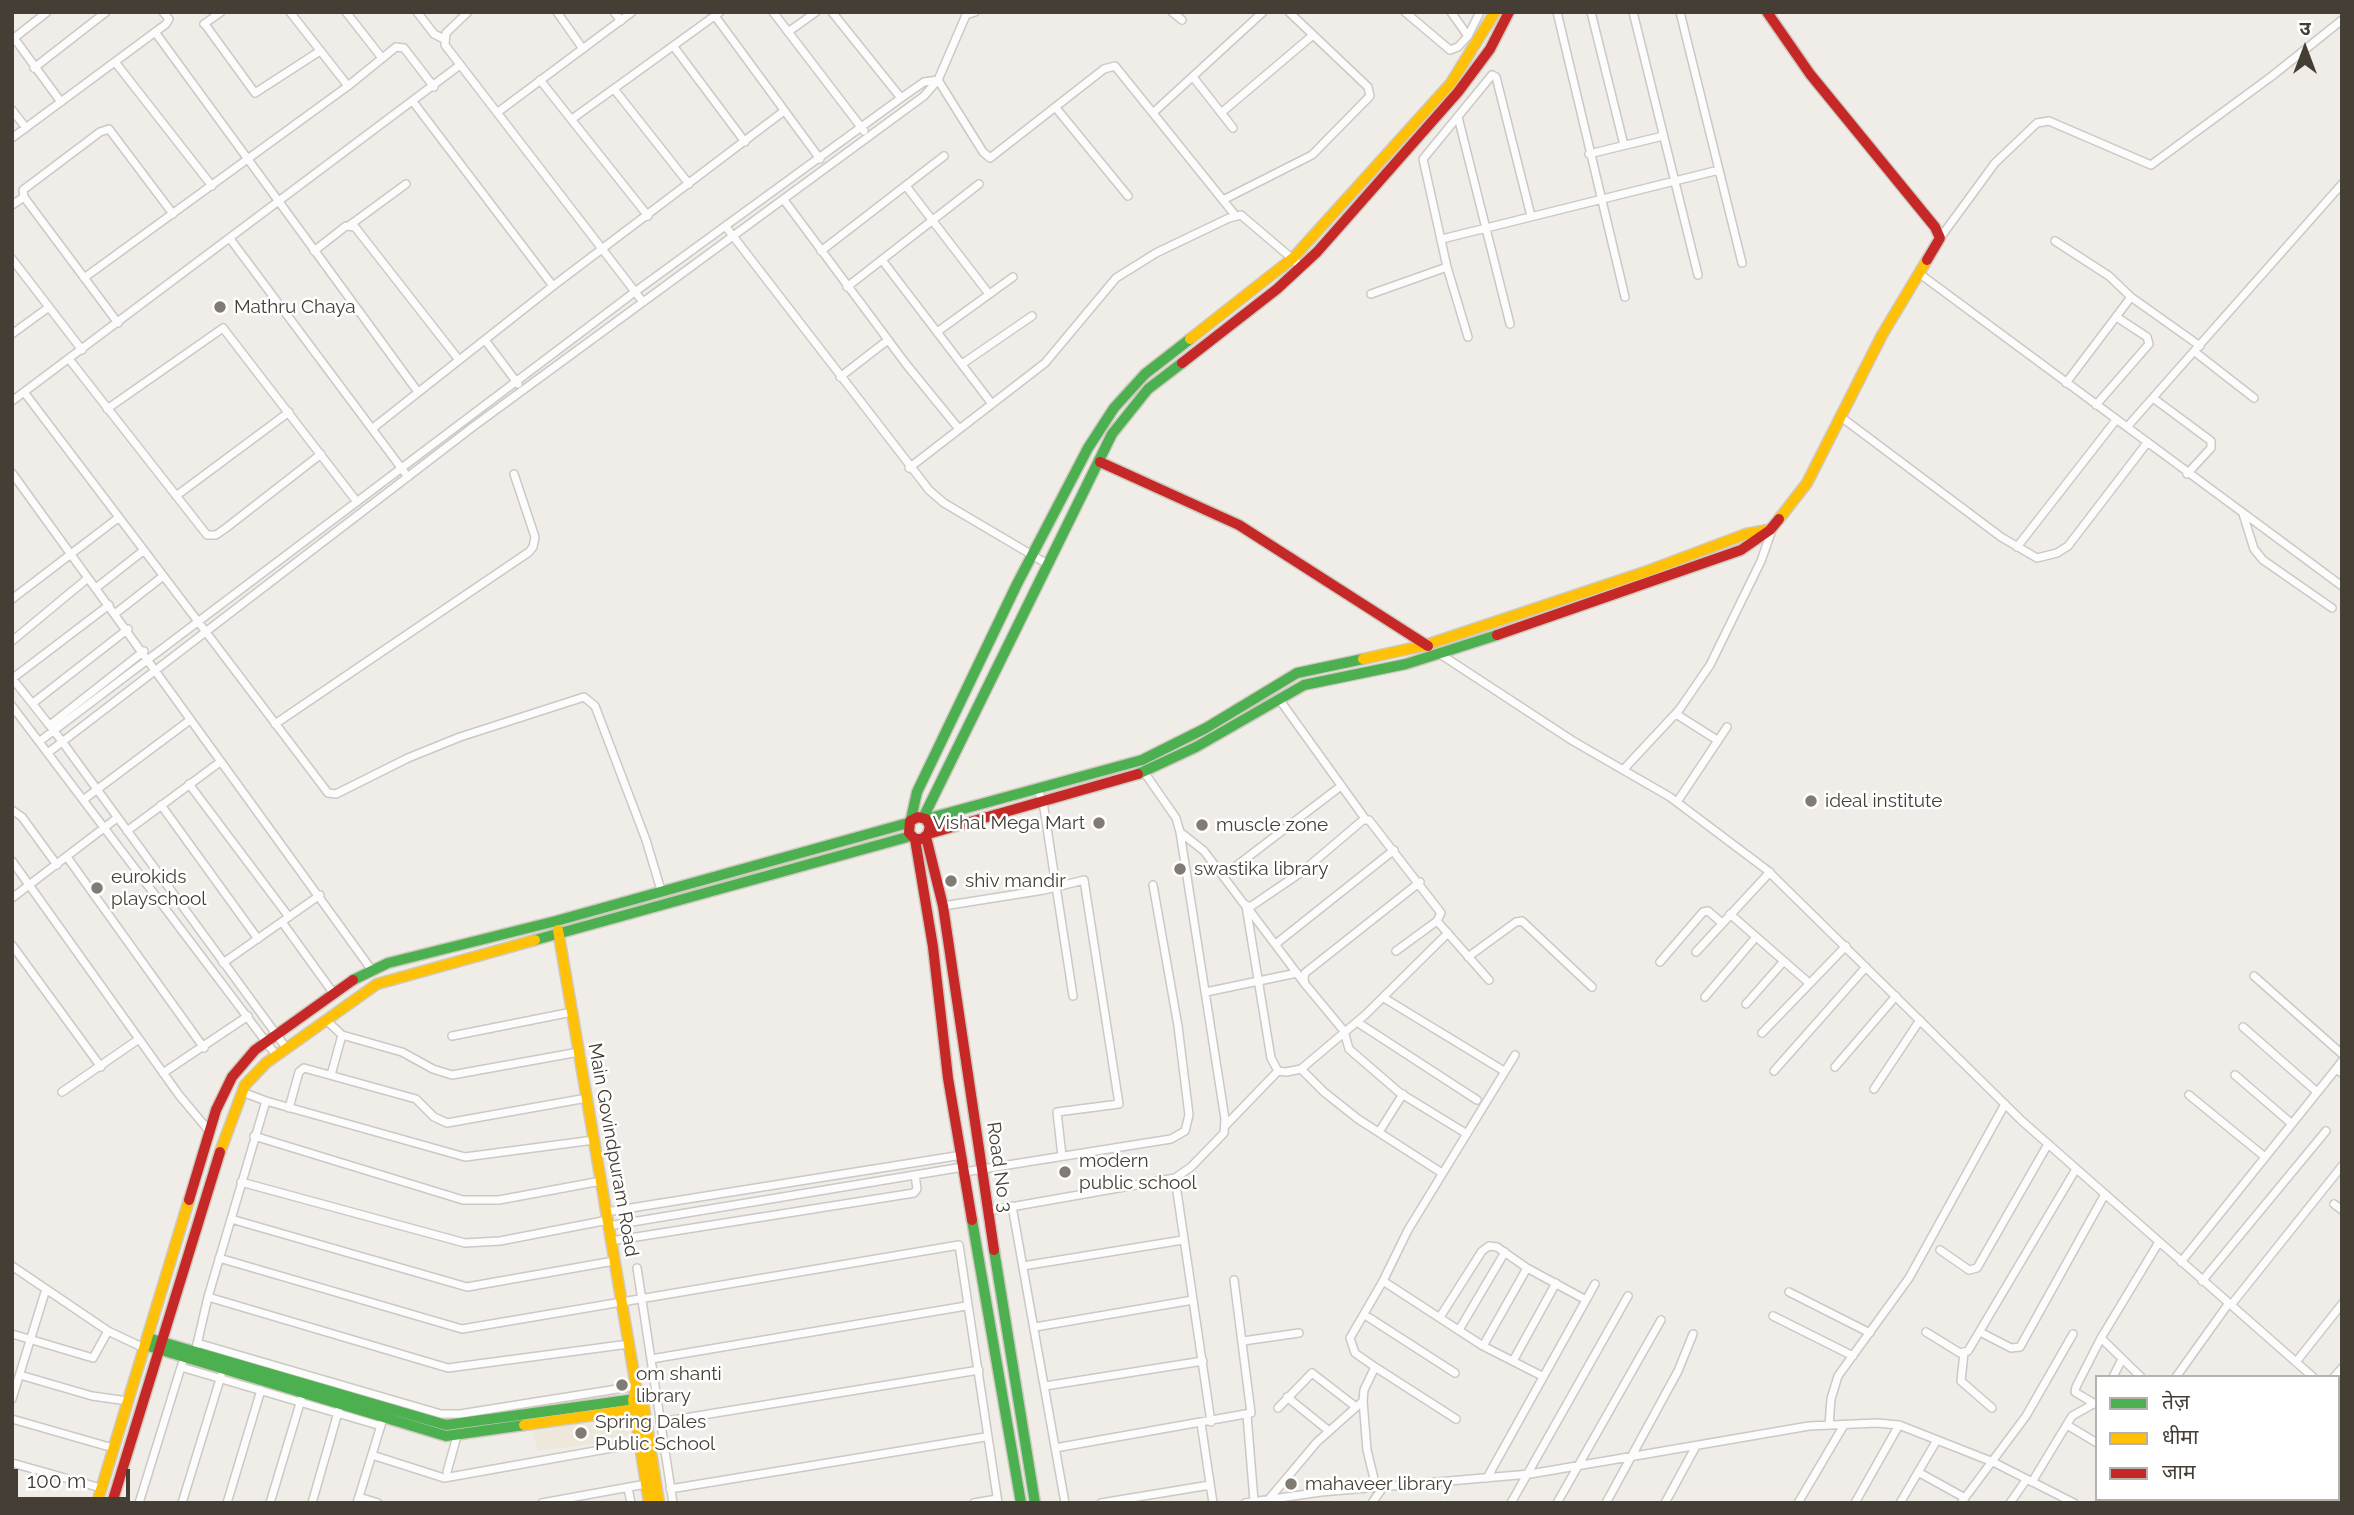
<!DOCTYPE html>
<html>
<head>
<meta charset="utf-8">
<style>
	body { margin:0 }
	#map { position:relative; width:2354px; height:1515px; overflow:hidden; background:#f0ede8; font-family:Raleway,"Noto Sans Devanagari",sans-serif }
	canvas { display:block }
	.frame { position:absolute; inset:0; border:14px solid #453e34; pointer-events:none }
	.legend { position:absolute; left:2095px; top:1375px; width:245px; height:126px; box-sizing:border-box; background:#fff; border:2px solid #b5b2ae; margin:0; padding:9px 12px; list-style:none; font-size:21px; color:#453e34 }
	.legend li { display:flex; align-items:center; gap:14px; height:35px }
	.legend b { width:35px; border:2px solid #b5b2ae }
	.north { position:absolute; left:2270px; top:14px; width:70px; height:70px; -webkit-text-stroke:5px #fff; paint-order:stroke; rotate:0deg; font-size:19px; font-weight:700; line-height:28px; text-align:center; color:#453e34 }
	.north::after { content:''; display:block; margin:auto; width:24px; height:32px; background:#453e34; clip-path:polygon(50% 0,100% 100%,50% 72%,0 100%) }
	.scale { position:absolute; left:14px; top:1469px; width:116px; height:32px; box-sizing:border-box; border:4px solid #453e34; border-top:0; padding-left:9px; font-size:21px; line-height:24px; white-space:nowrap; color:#453e34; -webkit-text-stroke:5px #fff; paint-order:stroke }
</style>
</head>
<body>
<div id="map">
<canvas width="2354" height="1515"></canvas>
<div class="frame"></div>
<ul class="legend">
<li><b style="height:9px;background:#4caf50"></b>तेज़</li>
<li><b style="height:9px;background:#ffc107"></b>धीमा</li>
<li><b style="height:9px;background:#c62828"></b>जाम</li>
</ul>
<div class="north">उ</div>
<div class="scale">100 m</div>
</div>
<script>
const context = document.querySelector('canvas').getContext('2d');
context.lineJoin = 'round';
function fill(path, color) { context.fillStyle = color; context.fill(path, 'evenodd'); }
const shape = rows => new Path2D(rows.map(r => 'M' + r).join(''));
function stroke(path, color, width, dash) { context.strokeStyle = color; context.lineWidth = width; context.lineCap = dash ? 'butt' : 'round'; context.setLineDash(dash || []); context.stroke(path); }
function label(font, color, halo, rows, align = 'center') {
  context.font = font + ' Raleway,sans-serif'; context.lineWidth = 5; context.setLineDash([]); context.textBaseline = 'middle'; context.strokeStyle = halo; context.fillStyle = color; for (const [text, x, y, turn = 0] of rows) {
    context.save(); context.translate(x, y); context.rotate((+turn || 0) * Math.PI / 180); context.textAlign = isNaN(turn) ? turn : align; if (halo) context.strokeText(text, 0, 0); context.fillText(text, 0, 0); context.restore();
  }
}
fill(shape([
	[624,1416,630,1435,616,1436,617,1441,537,1451,533,1431]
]), '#eee8da');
const street = shape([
	[290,12,348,86],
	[346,12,382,58],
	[417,12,434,34,444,39],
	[468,12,446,33,445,45,643,302],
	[557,12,583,49],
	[614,12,621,21],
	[773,12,864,131],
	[832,12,901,98],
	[1172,12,1182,20],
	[1405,12,1450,50,1458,47,1468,36,1480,12],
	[1451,12,1468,36],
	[1557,12,1625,297],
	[1591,12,1624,145],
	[1633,12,1698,275],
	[1680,12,1742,263],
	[715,16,820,159],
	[204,24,221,12],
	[207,27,255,93,320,51],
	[155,32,418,392],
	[788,32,816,12],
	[14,38,61,102],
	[13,39,47,12],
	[674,47,745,142],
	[115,62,212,186],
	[34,68,106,12],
	[1193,77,1233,128],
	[540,80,648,216],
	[938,80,983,152,990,158,1104,69,1115,66,1235,215],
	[614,89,689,184],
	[414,103,553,286],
	[1056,108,1128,196],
	[12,110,26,128],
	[498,112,632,12],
	[1154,112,1263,12],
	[1221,113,1313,35],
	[1458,117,1510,324],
	[572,119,720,12],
	[12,138,166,24,169,19,163,12],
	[1589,154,1663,136],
	[906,186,989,294],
	[784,200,906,364,959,429],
	[1223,200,1312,155,1370,96,1368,87,1289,12],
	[12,205,24,197],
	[350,225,406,184],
	[726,227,929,490,944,503,1049,565],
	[1940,238,1995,163,2037,123,2049,121,2151,165,2272,76,2342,20],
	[1442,239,1719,170],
	[231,240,408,477],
	[2055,241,2109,276,2131,297,2066,383],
	[314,251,346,226,355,227,459,360],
	[821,251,944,156],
	[12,259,82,350],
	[882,260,992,404],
	[1920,274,2342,586],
	[84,278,348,86,396,47,404,48,434,87],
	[847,287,979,184],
	[1371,294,1447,267],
	[2131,297,2200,346],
	[118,323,24,197,23,190,100,132,109,129,173,214],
	[937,332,1013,277],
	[12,334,49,307],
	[1468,337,1447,267,1423,159,1492,75,1496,77,1531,216],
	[485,340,518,384],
	[2195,352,2254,398],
	[69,359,207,535,216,535,226,528,321,454],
	[962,364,1032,316],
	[840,377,888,340],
	[24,392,328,793,336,794,408,758,460,737,584,697,595,706,646,840,661,890],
	[2153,398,2211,441,2211,448,2187,474],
	[12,401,460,65],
	[2096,405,2149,344,2147,337,2118,318],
	[107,409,223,328,357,502],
	[1841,417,2001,537,2037,558,2057,553,2068,546,2147,443],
	[2127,427,2342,184],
	[373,428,553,286,784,111],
	[909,468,1045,363,1116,278,1156,253,1229,218,1241,215,1302,267],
	[12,473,371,969],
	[176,496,289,412],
	[2243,514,2254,549,2263,560,2332,608],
	[2017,547,2116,420],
	[96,588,143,551],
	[12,599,118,518],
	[116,613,162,577],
	[12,641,88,578],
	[1440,654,1573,741,1670,797,1767,870,2022,1121,2313,1377],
	[12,678,58,736,287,1049],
	[13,678,109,605],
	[1279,699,1366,820],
	[33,703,128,629],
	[12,706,276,1055],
	[1676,714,1717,740],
	[275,724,529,552,533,547,535,537,514,474],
	[50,725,144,651],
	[40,741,632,294,901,98,924,82,938,80],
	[49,752,474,426,924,96,938,80,966,15,975,12],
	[1623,770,1679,710,1710,665,1761,561,1773,527],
	[189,784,289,917],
	[1037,789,1043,802,1073,996],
	[83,800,190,720],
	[1677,802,1727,727],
	[161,805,258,939],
	[12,810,22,817,57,865],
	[127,831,220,762],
	[1180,832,1204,851,1244,904,1250,907,1303,871,1363,820,1369,820,1441,913,1437,921,1396,951],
	[67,857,204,1048],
	[12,861,179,1095,210,1132],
	[1223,876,1341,786],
	[1420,882,1305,973,1304,978,1305,984,1344,1031,1349,1049,1400,1093,1467,1134],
	[12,898,117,818],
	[943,906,1044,890,1084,880,1119,1104,1057,1112,1062,1156],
	[1246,906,1271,1058,1278,1071,1286,1072,1301,1069,1365,1015,1448,933],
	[1247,907,1305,984],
	[1730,914,1809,983],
	[1437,921,1489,980],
	[282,922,334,994],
	[1277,943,1394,850],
	[12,945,101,1067],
	[1696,952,1770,872],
	[1468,957,1516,922,1522,921,1592,987],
	[1660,962,1703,912,1708,911,1722,923],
	[223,963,320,895],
	[2254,976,2342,1054],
	[1206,992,1297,973],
	[1705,997,1756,937],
	[1384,998,1504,1071],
	[1746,1004,1784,961],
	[326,1020,342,1035,402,1052,433,1069,452,1075,579,1052],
	[1357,1022,1477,1100],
	[2243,1027,2317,1092],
	[1762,1033,1846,946],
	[452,1036,572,1012],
	[2342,1061,2336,1069,2342,1073],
	[1835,1067,1896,996],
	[1301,1069,1324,1092,1358,1119,1442,1173],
	[1774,1071,1866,967],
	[163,1073,248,1016],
	[331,1075,342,1035],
	[2235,1075,2292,1124],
	[1874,1089,1920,1020],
	[62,1092,139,1039],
	[242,1092,266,1101],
	[2189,1095,2265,1157],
	[289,1108,299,1072,304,1068,416,1099,434,1117,447,1123,587,1098],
	[1225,1126,1278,1071],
	[1379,1132,1403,1094],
	[254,1136,463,1200,499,1200,601,1181],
	[964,1172,1171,1139,1185,1131,1189,1115,1178,1026,1153,885],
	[1175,1178,1211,1422],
	[241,1182,465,1243,500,1241,608,1220],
	[2334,1204,2342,1210],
	[1012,1206,1065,1503],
	[988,1211,1175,1178,1191,1167,1224,1133,1225,1119,1180,832,1176,818,1144,772],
	[606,1212,962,1155],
	[231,1219,467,1287,614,1261],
	[608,1226,963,1167],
	[611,1241,914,1193,917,1189,915,1175],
	[1940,1250,1969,1270,1977,1268,2048,1144],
	[219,1258,462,1329,959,1245,998,1503],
	[2181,1262,2336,1069],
	[12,1266,108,1331,144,1348],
	[1023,1266,1183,1240],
	[637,1268,673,1503],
	[1383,1281,1483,1346,1542,1376],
	[2202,1281,2326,1131],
	[1789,1292,1870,1333],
	[208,1297,448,1368,629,1344],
	[2231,1305,2342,1166],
	[1365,1315,1455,1373],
	[1773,1316,1853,1356],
	[1440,1317,1482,1251,1489,1246,1497,1247,1527,1268,1586,1300],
	[1035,1327,1193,1300],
	[1459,1330,1505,1252],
	[1926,1332,1960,1353,1968,1351,2076,1169],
	[1980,1332,2011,1348,2020,1347,2105,1194],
	[12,1334,93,1358,108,1331],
	[2101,1338,2141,1377],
	[1243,1341,1299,1333],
	[197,1343,441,1414,460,1414,636,1386],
	[1483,1346,1527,1268],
	[195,1353,208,1297,266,1101,465,1157,594,1140],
	[1964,1353,1961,1381,1992,1408],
	[651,1359,966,1306],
	[1513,1361,1556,1283],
	[2296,1362,2342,1304],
	[181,1367,381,1426],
	[1375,1367,1456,1419],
	[20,1375,92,1396,128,1401],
	[2113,1377,2122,1359],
	[2176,1377,2229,1303],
	[2334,1377,2342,1368],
	[1045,1386,1203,1361],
	[1287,1397,1329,1431],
	[2338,1398,2342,1401],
	[12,1399,46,1289],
	[1363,1401,1367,1450,1376,1487],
	[2095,1404,2075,1392,2076,1387,2101,1338,2159,1242],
	[1278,1408,1312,1373,1356,1407],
	[1247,1415,1254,1501],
	[12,1419,113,1448],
	[660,1422,979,1370],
	[1201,1423,1213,1503],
	[1829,1425,1831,1399,1838,1376,1909,1278,2005,1104],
	[2067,1425,2097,1443],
	[1055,1448,1251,1413,1234,1280],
	[372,1455,444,1478,640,1443],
	[12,1463,101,1488],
	[447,1472,457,1436],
	[1918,1472,1965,1498],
	[1487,1478,1595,1284],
	[2032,1482,2072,1416,2097,1402],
	[628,1488,631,1503],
	[670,1489,985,1437],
	[359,1497,378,1503],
	[1269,1499,1317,1442,1363,1401,1364,1390,1375,1367,1355,1353,1350,1338,1383,1281,1408,1230,1515,1055],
	[2315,1499,2321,1503],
	[12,1502,13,1503],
	[139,1503,182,1364],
	[182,1503,221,1376],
	[227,1503,261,1390],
	[270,1503,301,1400],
	[312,1503,339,1409],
	[357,1503,382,1422],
	[542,1503,646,1484],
	[974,1503,997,1499],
	[1101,1503,1210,1485],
	[1245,1503,1321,1492,1530,1474,1809,1426,1877,1423,1899,1425,1993,1462,2074,1503],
	[1372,1503,1384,1486],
	[1511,1503,1628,1296],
	[1557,1503,1661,1320],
	[1606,1503,1678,1371,1693,1334],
	[1665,1503,1695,1448],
	[1798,1503,1844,1425],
	[1855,1503,1899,1425],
	[1900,1503,1937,1440],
	[1961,1503,2026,1416,2073,1334],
	[2010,1503,2026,1480],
	[2135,1503,2138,1499],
	[2215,1503,2218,1499]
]);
const fast = shape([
	[1138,774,1196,747,1304,685,1406,664,1497,635],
	[923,818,1112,434,1148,389,1182,363],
	[911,819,917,792,1017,584,1088,448,1114,408,1145,374,1190,339],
	[926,819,1142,760,1206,728,1297,673,1363,659],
	[535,940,911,836],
	[353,980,388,963,556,921,908,823],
	[972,1220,1021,1503],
	[994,1250,1035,1503],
	[148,1338,446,1425,643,1398],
	[145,1345,446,1436,524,1425]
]);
const slow = shape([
	[1190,339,1293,258,1451,83,1495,12],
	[1779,519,1807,483,1882,335,1927,260],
	[1363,659,1426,645,1645,572,1746,534,1768,530],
	[558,930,636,1386,633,1400,649,1503],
	[220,1152,245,1085,266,1063,377,984,535,940],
	[643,1402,659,1503],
	[524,1425,644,1408],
	[97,1503,189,1200]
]);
const jam = shape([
	[1767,12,1810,74,1935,227,1940,238,1927,260],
	[1182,363,1277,289,1317,252,1458,92,1490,49,1509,12],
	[1100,462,1239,525,1428,646],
	[1497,635,1741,550,1770,530,1779,519],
	[928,834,930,826,926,819,918,817,910,821,909,833,915,839,922,839,928,834,1138,774],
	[926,837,943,906,994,1250],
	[915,839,933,947,948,1078,972,1220],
	[189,1200,216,1110,232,1077,255,1050,353,980],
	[112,1503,220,1152]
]);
stroke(street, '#ccc9c4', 10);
stroke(fast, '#cfcabf', 13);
stroke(slow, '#cfcabf', 13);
stroke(jam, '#cfcabf', 13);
stroke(street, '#fdfcfc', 7);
stroke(fast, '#4caf50', 10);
stroke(slow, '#ffc107', 10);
stroke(jam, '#c62828', 10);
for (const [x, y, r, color] of [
	[220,307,7,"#817b73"],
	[1811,801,7,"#817b73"],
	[1099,823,7,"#817b73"],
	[1202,825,7,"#817b73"],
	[1180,869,7,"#817b73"],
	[951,881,7,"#817b73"],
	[97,888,7,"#817b73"],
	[1065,1172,7,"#817b73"],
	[622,1385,7,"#817b73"],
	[581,1433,7,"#817b73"],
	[1291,1484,7,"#817b73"]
]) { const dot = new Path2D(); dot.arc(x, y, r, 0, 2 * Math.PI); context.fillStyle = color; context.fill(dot); stroke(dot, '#fff', 2.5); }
label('19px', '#453e34', '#fff', [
	["Mathru Chaya",234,307],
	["ideal institute",1825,801],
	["Vishal Mega Mart",1085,823,"right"],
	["muscle zone",1216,825],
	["swastika library",1194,869],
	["eurokids",111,877],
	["playschool",111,899],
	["shiv mandir",965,881],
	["modern",1079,1161],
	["public school",1079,1183],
	["om shanti",636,1374],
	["library",636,1396],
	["Spring Dales",595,1422],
	["Public School",595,1444],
	["mahaveer library",1305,1484]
], 'left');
label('19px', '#453e34', '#fff', [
	["Main Govindpuram Road",613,1150,80],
	["Road No 3",999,1167,82]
]);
</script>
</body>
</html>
